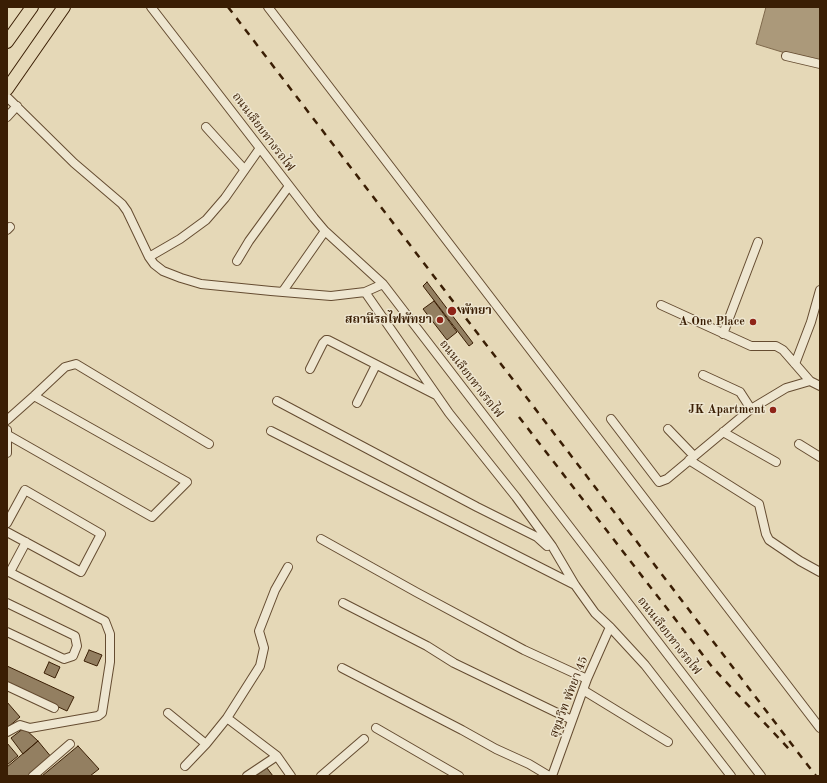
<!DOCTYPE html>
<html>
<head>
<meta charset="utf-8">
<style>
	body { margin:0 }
	#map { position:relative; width:827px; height:783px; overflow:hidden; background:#e5d8b7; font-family:"Old Standard TT",serif }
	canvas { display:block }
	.frame { position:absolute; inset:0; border:8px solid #3a1e04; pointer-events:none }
</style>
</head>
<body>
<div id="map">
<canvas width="827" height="783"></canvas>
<div class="frame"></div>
</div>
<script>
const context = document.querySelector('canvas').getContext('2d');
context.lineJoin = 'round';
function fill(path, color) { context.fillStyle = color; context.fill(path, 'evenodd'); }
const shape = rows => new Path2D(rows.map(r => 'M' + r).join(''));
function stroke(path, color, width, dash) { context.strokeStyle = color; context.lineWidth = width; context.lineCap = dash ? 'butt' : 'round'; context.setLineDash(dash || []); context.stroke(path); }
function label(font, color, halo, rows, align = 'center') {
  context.font = font + ' "Old Standard TT","Noto Serif Thai",serif'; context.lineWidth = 3; context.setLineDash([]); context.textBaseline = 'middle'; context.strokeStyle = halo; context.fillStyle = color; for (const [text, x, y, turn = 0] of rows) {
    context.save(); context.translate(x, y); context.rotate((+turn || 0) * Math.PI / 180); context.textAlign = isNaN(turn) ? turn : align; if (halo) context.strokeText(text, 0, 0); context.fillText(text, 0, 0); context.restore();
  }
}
const water = shape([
	[766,7,820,7,820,62,808,60,756,44,766,7]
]);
fill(water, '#ab997a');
stroke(water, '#7e684b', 1);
const building = shape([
	[427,282,473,343,469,346,423,286,427,282],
	[434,301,457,332,447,340,423,309,434,301],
	[89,650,102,655,97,666,84,661,89,650],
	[49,662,60,667,55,678,44,673,49,662],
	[7,666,74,697,67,711,7,683,7,666],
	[7,702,20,717,7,728,7,702],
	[24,728,38,741,23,754,11,738,24,728],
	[38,741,52,758,31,776,7,776,7,767,38,741],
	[7,743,18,756,7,765,7,743],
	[78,746,99,769,90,776,42,776,78,746],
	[267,768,273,776,255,776,267,768]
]);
fill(building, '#937f61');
stroke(building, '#3a1e04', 1);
const minor = shape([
	[151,7,314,218,325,231,383,284,761,776],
	[268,7,820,728],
	[786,56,820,64],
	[7,97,74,163,122,204,127,211,149,257,154,264,163,271,181,278,201,284,271,291,331,296,365,292,383,284],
	[7,117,17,106],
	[206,127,244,169],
	[7,230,10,227],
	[149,257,180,239,206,220,225,198,260,148],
	[237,261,249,241,289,186],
	[283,291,325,231],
	[365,292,449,413,516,497,552,546,575,585,595,613,610,627,645,665,731,776],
	[661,305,751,346,776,346,783,350,810,381],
	[723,334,758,242],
	[795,364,811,322,820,290],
	[310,369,323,343,326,340,328,340,436,395],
	[703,375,740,392,751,409],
	[277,401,477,507,537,537,547,546],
	[357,403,376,365],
	[611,419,659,482,667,479,751,409,786,388,810,381,820,386],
	[7,420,34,396,65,367,76,364,209,444],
	[668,429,694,456],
	[271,431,575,585],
	[723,432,776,462],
	[8,435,152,517,187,482,34,396],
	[799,444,820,457],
	[7,453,7,430],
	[689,460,759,504,766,534,769,540,800,561,820,572],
	[7,523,25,490,101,534,81,572,7,532],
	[321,539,416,592,524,650,587,679],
	[7,571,105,621,110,634,110,662,102,713,98,716,30,728,20,725,7,732],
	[10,572,26,542],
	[7,603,75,636,77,646,73,656,64,659,7,632],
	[343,603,427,646,454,663,572,720],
	[342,668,462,730,496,749,529,764,549,776],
	[7,686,54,708],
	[583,690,668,742],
	[168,713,206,744],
	[227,718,277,756,291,776],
	[376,728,459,776],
	[185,766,206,744,227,718,260,666,264,648,259,631,275,590,288,567],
	[33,776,70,744],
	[247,776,277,756],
	[321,776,364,739],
	[552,776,587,679,610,627]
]);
const highway = shape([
	[7,42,32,7],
	[7,89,64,7]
]);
stroke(minor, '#654c31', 10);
stroke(highway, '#3a1e04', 14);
stroke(minor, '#eee6d0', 8);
stroke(highway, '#e5d8b7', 12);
stroke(shape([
	[228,7,816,776],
	[519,417,713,668,789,749]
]), '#3a1e04', 2.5, [7, 7]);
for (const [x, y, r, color] of [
	[452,311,5,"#8f2418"],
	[440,320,4,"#8f2418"],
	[753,322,4,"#8f2418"],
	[773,410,4,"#8f2418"]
]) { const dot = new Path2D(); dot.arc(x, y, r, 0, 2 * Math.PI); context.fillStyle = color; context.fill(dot); stroke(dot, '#eee6d0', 1.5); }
label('12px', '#3a1e04', '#eee6d0', [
	["ถนนเลียบทางรถไฟ",263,132,53],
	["ถนนเลียบทางรถไฟ",471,379,52],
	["ถนนเลียบทางรถไฟ",669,636,52],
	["สุขุมวิท พัทยา 45",569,697,-69]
]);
label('bold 12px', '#3a1e04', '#eee6d0', [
	["พัทยา",461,311,"left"],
	["สถานีรถไฟพัทยา",432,320],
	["A One Place",745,322],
	["JK Apartment",765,410]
], 'right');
</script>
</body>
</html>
